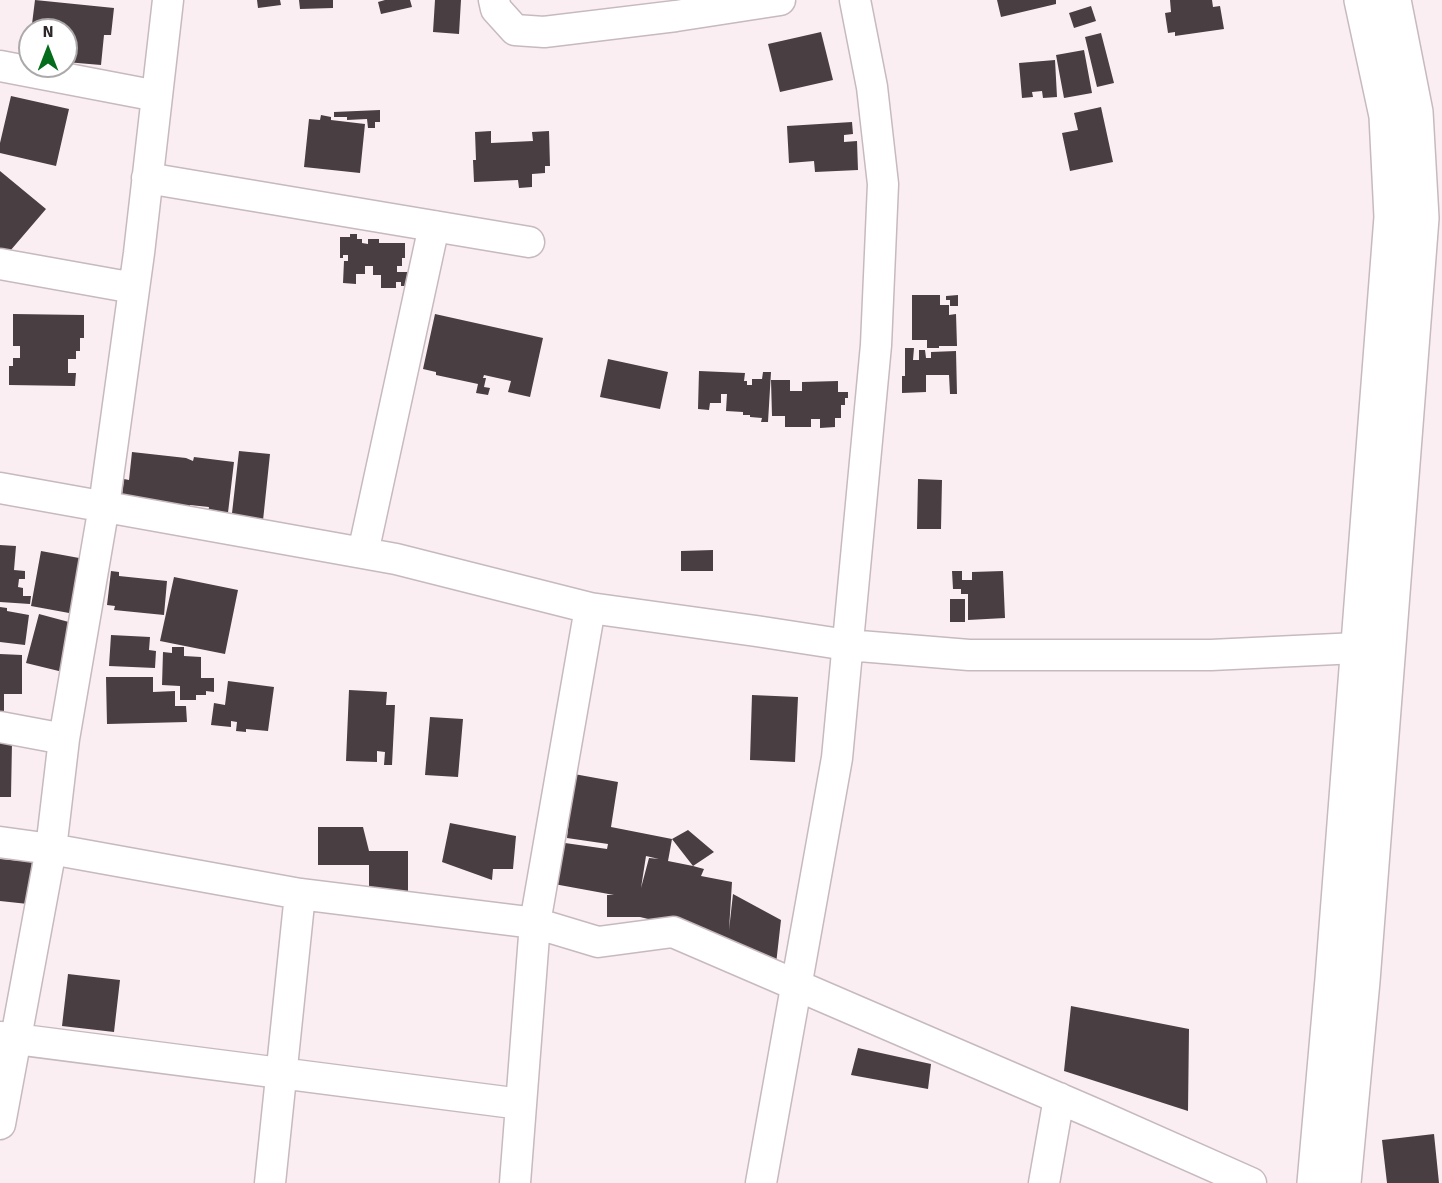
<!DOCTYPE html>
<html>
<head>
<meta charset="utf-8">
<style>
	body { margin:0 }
	#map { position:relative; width:1442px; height:1183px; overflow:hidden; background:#fbeef2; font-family:Signika,sans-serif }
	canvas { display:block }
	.north { position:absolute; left:18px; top:18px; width:60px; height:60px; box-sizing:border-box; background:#fff; border:2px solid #aba9a9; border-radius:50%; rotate:0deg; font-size:16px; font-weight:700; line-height:24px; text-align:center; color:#2c2729 }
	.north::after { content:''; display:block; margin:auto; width:21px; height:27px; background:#036d1b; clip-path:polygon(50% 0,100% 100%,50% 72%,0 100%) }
</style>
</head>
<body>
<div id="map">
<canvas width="1442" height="1183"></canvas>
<div class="north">N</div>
</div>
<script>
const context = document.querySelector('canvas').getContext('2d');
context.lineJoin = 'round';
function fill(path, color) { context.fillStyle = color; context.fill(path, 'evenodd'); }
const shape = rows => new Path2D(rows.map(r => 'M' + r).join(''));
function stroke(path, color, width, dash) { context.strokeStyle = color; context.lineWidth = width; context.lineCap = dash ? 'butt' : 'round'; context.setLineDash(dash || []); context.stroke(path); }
fill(shape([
	[35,0,114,8,111,35,104,35,101,65,66,62,66,30,44,30,44,25,32,24],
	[257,0,280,0,281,5,258,8],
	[299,0,333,0,333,8,300,9],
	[385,0,410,0,412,7,381,14,378,2],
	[435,0,461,0,459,34,433,32],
	[997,0,1056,0,1056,4,1001,17],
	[1170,0,1212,0,1213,7,1220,6,1224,29,1175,36,1175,32,1168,33,1165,13,1171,12],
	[1091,6,1096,21,1074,28,1069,13],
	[821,32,833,80,780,92,768,44],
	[1101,33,1114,83,1097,87,1085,37],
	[1084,50,1092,93,1064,98,1056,55],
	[1055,60,1057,97,1043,98,1042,91,1032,92,1033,97,1022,98,1019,63],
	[11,96,69,109,56,166,0,153,0,143],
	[1101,107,1113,162,1070,171,1062,133,1078,130,1074,113],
	[380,110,380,122,375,122,375,128,368,128,367,119,347,120,347,117,334,117,334,112],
	[321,115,331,117,331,120,365,124,360,173,304,167,309,119,320,120],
	[852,122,853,134,844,135,844,142,857,141,858,170,815,172,814,161,789,163,787,126],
	[491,131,491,143,533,141,532,132,549,131,550,166,545,166,545,173,532,174,532,187,519,188,518,180,474,182,473,160,476,160,475,132],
	[0,171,46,209,4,258,0,255],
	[350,234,357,234,357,239,362,239,362,243,368,244,368,239,379,239,379,243,405,243,405,258,402,258,402,266,397,266,397,272,416,272,416,286,401,286,401,282,396,282,396,288,381,288,381,275,373,275,373,266,365,266,365,274,356,274,356,284,343,283,344,261,348,261,348,255,343,255,343,258,340,258,340,237,350,237],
	[912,295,940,295,940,305,949,305,949,315,956,314,957,346,939,346,939,348,927,348,927,340,912,340],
	[958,295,958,306,950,306,950,300,946,300,946,296],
	[13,314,84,315,84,338,80,338,80,351,76,351,76,359,68,359,68,373,76,373,75,386,9,385,9,366,13,366,13,358,20,358,20,346,13,346],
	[435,314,543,338,530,397,508,392,511,381,484,375,483,378,486,378,484,387,490,388,488,395,476,393,478,384,436,375,436,372,423,369],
	[905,348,914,348,913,360,919,360,919,350,925,350,926,358,931,358,931,352,956,351,957,394,950,394,949,375,926,375,926,392,902,393,902,376,905,376],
	[608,359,668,372,660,409,600,397],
	[699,371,745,373,744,381,747,381,747,385,752,385,752,379,762,379,763,372,771,372,768,422,761,422,762,418,750,417,750,415,743,415,743,412,726,411,727,394,721,394,721,403,710,403,709,410,698,409],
	[771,380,790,380,790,391,802,391,802,382,838,381,838,392,848,392,848,398,845,398,845,405,841,405,841,418,835,418,835,427,820,428,820,419,811,419,811,427,785,427,785,416,772,416],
	[239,451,270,454,262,530,231,522],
	[132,452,186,458,193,461,194,457,234,462,227,521,207,519,209,507,190,505,190,510,121,503,124,479,129,480],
	[918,479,942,480,941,529,917,529],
	[0,545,16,546,14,570,25,571,25,579,19,579,18,587,23,588,23,596,31,596,30,604,0,602],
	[713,550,713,571,681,571,681,551],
	[41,551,90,560,80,615,31,606],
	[111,571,119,572,119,576,167,581,164,615,114,610,115,606,107,605],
	[952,571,962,571,962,580,972,580,972,572,1003,571,1005,618,968,620,968,594,961,594,961,589,953,589],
	[174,577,238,590,225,654,160,641],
	[950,599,965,599,965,622,950,622],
	[0,607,7,608,7,611,29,615,25,645,0,642],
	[39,614,80,625,67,673,26,663],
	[111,635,150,637,149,650,156,651,155,668,109,666],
	[172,647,184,647,184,656,201,657,201,678,214,678,214,692,206,691,206,695,196,695,196,700,180,700,180,686,162,685,163,652,172,653],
	[0,654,22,655,22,694,4,694,4,711,0,711],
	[106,677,153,677,153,692,175,691,175,706,186,706,187,722,107,724],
	[228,681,274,687,268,731,246,729,246,732,236,731,237,722,231,721,231,727,211,725,214,703,225,705],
	[349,690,387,692,386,705,395,705,392,765,384,765,385,752,377,751,377,762,346,761],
	[752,695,798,697,795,762,750,760],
	[430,717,463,719,458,777,425,775],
	[0,742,12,742,11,797,0,797],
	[574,774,618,782,611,827,672,839,668,861,693,866,672,839,688,830,714,852,693,866,704,869,701,876,732,882,729,930,733,894,781,920,776,964,669,924,640,917,607,917,607,895,614,895,554,884,558,842,607,849,608,844,567,838],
	[646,856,659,859,649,858,641,888],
	[450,823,516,836,513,869,493,869,492,880,442,862],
	[318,827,363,827,369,851,408,851,408,894,369,894,369,865,318,865],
	[0,859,32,862,28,904,0,901],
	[68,974,120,980,114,1032,62,1026],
	[1071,1006,1189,1029,1188,1111,1064,1071],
	[858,1048,931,1064,928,1089,851,1075],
	[1434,1134,1439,1183,1387,1183,1382,1140]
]), '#493e41');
const minor = shape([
	[494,0,496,9,515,30,544,32,676,16,780,0],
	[0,66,157,96],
	[147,178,529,242],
	[0,264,134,288],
	[0,488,396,559,590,608,756,631,847,645,969,655,1211,655,1357,648,1382,650],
	[363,553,434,226],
	[0,727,64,739],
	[0,842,51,849,300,894,535,923,598,942,673,932,1100,1116,1251,1183],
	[0,1037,521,1104],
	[0,1124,51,849,64,739,104,506,139,253,168,0],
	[270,1183,300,894],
	[515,1183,535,923,590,608],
	[761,1183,837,758,876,345,883,184,872,87,855,0],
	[1044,1183,1059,1098]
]);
const tertiary = shape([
	[1314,1183,1332,979,1391,217,1386,116,1361,0],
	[1344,1183,1363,981,1422,218,1416,112,1394,0]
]);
stroke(minor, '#c7babe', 33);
stroke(tertiary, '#c7babe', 36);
stroke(minor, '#fff', 30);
stroke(tertiary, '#fff', 33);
</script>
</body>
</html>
